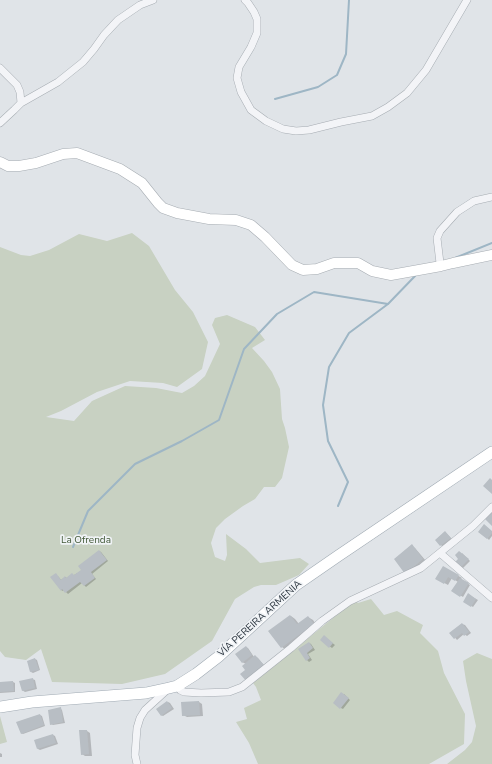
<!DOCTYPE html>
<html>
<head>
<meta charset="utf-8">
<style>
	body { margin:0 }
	canvas { display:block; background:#e0e4e8 }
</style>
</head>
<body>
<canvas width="492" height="764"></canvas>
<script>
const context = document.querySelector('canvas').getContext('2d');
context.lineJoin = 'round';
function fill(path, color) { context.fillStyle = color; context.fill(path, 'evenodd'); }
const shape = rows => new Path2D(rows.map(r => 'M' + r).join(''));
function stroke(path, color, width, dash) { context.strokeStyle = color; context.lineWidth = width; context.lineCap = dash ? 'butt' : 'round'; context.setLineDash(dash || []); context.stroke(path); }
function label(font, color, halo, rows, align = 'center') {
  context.font = font + ' "Nunito Sans",sans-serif'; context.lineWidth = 3.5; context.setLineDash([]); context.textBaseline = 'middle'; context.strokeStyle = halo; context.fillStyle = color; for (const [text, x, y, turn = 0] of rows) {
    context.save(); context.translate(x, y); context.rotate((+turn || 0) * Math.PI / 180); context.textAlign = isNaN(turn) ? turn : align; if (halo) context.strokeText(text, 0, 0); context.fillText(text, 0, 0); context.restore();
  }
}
fill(shape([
	[132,233,149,246,175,290,193,312,208,342,202,369,177,387,163,383,130,381,97,392,61,411,46,417,74,421,92,401,125,386,156,388,182,393,194,386,205,376,220,344,212,325,215,318,227,315,255,327,265,340,252,348,264,361,272,372,280,389,282,419,285,428,289,447,282,478,275,487,264,487,255,499,243,506,225,519,216,528,211,543,215,557,225,561,227,555,226,534,246,549,260,563,300,558,309,564,299,575,276,585,261,585,254,587,235,599,212,641,165,674,122,684,52,682,41,649,26,660,5,657,0,651,0,247,21,255,30,256,49,250,79,234,107,241],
	[371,599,384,615,397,611,423,625,420,633,438,651,444,673,465,714,464,744,429,764,258,764,249,743,236,722,247,719,244,708,261,700,256,687,253,683,355,600,358,603],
	[477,653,492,659,492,764,447,764,465,750,472,742,476,726,466,681,463,661],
	[0,716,7,742,0,744]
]), '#c8d1c2');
fill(shape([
	[445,532,452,539,443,547,436,540],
	[492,532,492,536,489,540,487,538],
	[412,546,415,548,426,561,409,575],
	[99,551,101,552,108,561,92,574,96,579,86,587,82,583,68,594,64,590,63,591,61,590,58,576,61,580,65,577,67,578,74,575,83,570],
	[462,553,470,561,463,568,461,567],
	[443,567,462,578,461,579,470,585,463,597,453,591,458,582,452,578,448,585,437,579],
	[469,595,478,600,473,607,464,601],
	[291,616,295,619,299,624,308,617,313,620,318,627,286,650,282,647],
	[462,624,465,625,471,633,467,636,464,634,457,640,451,633],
	[326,638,335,645,332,648,321,640],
	[309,643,311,644,315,650,308,654,312,660,309,662,307,660,300,649],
	[246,647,248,648,254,657,255,656,258,658,267,669,246,670,246,664,242,662],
	[35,659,37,660,40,670,33,673,31,672],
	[32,679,35,680,37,689,25,692,22,690],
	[13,682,15,683,15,692,0,693,0,683],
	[344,694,350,700,343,709,341,708],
	[168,702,170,703,174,709,163,716,161,715],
	[199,702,202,704,203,716,187,717,183,715],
	[60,708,62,710,65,723,53,725,51,724],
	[40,715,42,716,45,726,23,734,21,733],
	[87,731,90,733,92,756,85,756,82,754],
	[53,735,55,736,58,744,40,750,38,749,36,740],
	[0,753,2,754,2,757,0,757]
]), '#0003');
stroke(shape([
	[275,99,318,87,337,75,346,54,349,0],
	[455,258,492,243],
	[338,506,348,482,328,441,323,405,329,367,349,333,388,304,416,275],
	[73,547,88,511,135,464,182,441,219,420,244,349,277,314,314,292,388,304]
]), '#9eb6c5', 2);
fill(shape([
	[490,478,492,480,492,494,483,486],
	[492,512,492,526,485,519],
	[484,524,492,531,492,533,487,539,478,532],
	[445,531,451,538,440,546,435,540],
	[412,544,423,559,405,574,394,559],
	[99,550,107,560,91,572,95,578,84,586,80,582,65,593,62,589,61,591,50,577,56,573,61,580,65,576,66,578,72,573,74,575,81,570,78,566],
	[459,551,469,559,460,568,455,562,458,559,455,555],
	[443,566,459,575,455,581,448,577,444,584,435,579],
	[460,578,469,583,460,597,451,591],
	[468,593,476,599,471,607,463,602],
	[290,615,297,624,308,616,314,624,281,648,268,631],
	[462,623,469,632,464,636,462,633,454,639,449,633],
	[324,635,333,643,329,648,320,640],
	[309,642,313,648,307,653,310,658,306,661,298,649],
	[246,646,252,655,242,663,235,654],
	[255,655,265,666,247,682,240,674,245,670,242,666],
	[35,658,39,670,30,672,27,661],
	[33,678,35,688,22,691,19,681],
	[13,681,14,691,0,692,0,682],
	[341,692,349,698,340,709,333,703],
	[167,701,172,708,161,716,156,709],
	[199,701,200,715,182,716,181,702],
	[61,707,63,722,50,725,48,710],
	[40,714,44,725,21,734,16,722],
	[79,730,87,730,89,754,81,755],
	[53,734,56,743,37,749,34,740]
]), '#b8bec4');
const street = shape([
	[245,0,248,3,254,12,257,19,257,33,251,47,239,67,237,78,241,92,251,110,266,121,283,129,296,131,309,130,341,122,372,116,388,107,407,93,426,70,467,0],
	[0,68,17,85,20,92,21,103,14,110,0,123],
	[21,103,58,82,83,62,94,49,104,35,118,20,140,5,153,0],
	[441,266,440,263,437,238,440,231,457,212,474,201,492,197],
	[440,553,492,598],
	[177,686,180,690,184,692,201,693,229,692,242,687,291,648,322,621,350,601,421,568,473,526,492,507],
	[137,764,135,755,137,728,140,718,145,710,167,690]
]);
const secondary = shape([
	[0,162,8,166,19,166,36,163,63,154,77,153,120,169,142,183,158,203,163,208,177,213,209,219,236,220,251,225,265,237,292,265,303,270,317,269,334,263,358,263,372,271,391,275,441,266,453,263,492,255]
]);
const primary = shape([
	[0,707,32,702,146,693,169,688,177,686,196,674,218,657,296,585,338,556,492,452]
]);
stroke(street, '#a6acb2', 8);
stroke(secondary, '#a6acb2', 11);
stroke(primary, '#a0aab3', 12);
stroke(street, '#f3f4f7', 7);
stroke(secondary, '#fff', 10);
stroke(primary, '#fff', 11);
label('10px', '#425938', '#f0f3f6', [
	["La Ofrenda",86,541]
]);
label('10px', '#2a343e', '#f0f3f6', [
	["VÍA PEREIRA ARMENIA",260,619,-42]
]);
</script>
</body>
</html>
